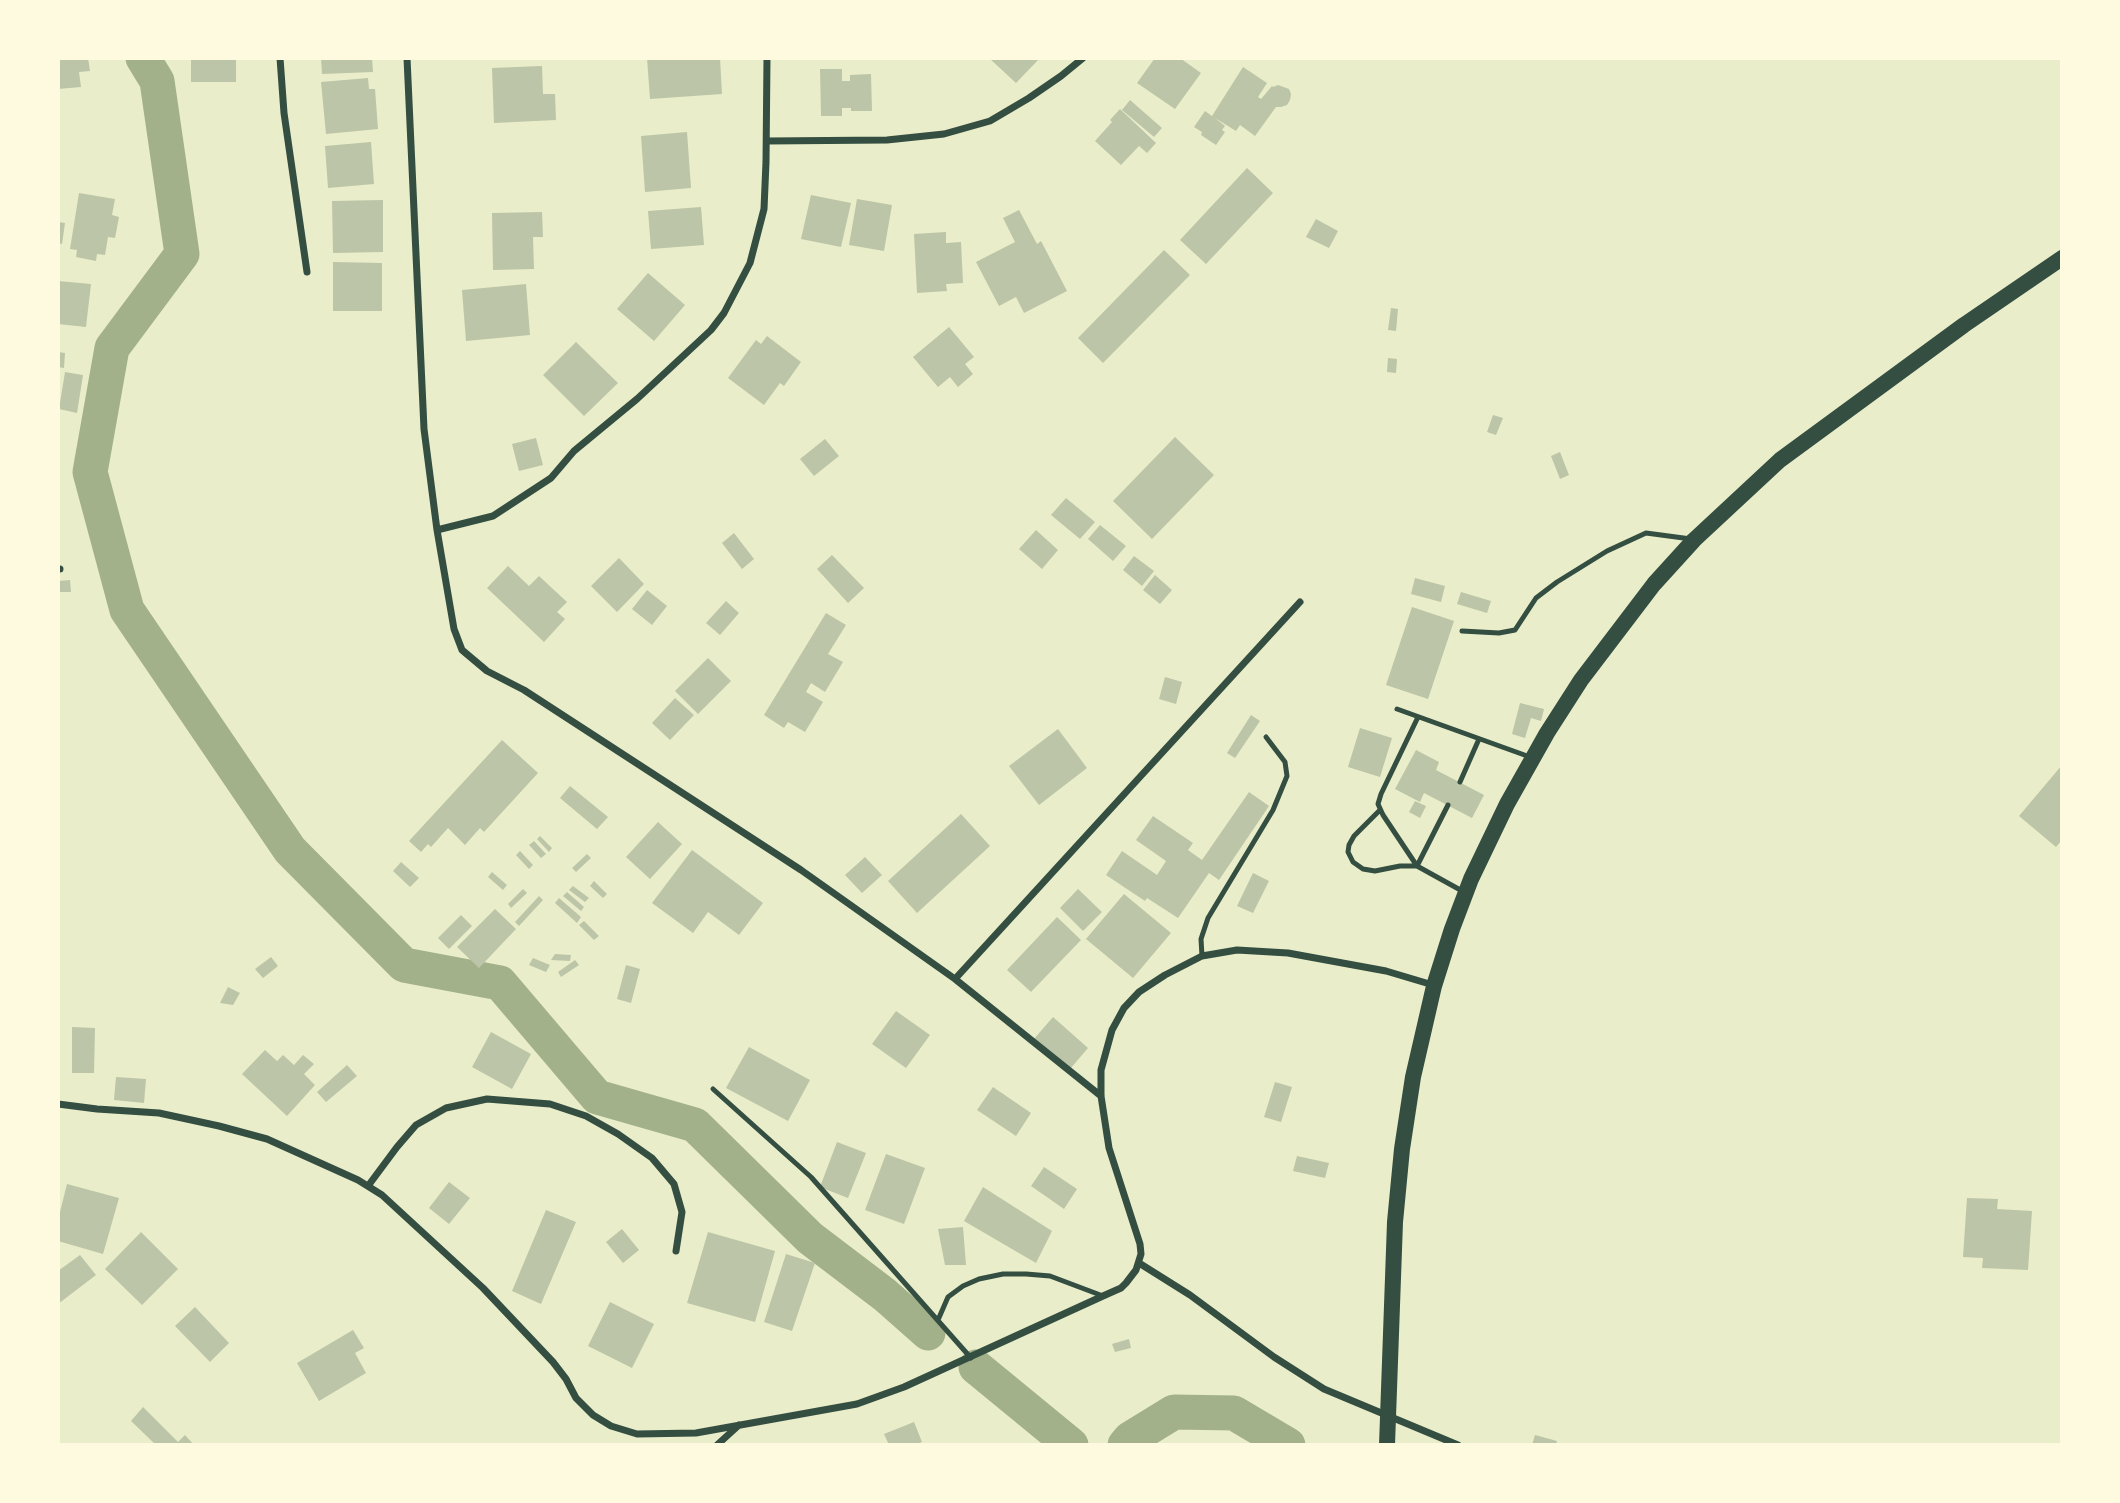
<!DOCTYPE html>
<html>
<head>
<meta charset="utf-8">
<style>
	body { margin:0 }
	#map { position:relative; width:2120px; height:1503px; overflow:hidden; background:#e9edc9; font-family:Roboto,sans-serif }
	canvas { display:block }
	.frame { position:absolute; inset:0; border:60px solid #fefae0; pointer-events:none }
</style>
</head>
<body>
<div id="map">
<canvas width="2120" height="1503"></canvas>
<div class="frame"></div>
</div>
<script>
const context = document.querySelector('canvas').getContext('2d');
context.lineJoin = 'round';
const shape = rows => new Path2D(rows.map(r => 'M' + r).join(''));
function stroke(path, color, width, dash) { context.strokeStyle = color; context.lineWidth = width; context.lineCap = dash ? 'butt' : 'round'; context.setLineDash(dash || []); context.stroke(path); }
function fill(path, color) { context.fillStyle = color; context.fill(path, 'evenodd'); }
stroke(shape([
	[143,58,157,81,182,254,112,348,90,472,127,610,290,850,404,965,500,983,597,1097,695,1125,810,1238,885,1295,928,1333],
	[976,1367,1071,1445],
	[1125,1445,1130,1439,1174,1412,1234,1413,1288,1445]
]), '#a3b18a', 35);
fill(shape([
	[58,58,88,58,90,71,79,72,81,87,58,89],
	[191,58,236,58,236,82,191,82],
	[321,58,372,58,373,72,322,74],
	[647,58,720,58,722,94,650,99],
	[989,58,1040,58,1016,83],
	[1155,58,1180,58,1201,73,1175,109,1137,83],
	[542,66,543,94,555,94,556,120,494,123,492,68],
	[1243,67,1267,83,1258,97,1261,99,1272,86,1273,87,1278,85,1289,89,1291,94,1290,100,1287,105,1281,107,1276,107,1255,136,1240,125,1236,131,1215,118,1225,126,1222,130,1225,132,1216,145,1201,135,1202,132,1194,127,1205,111,1212,116],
	[820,69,842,69,842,81,850,81,850,75,871,74,872,111,851,111,851,108,842,108,842,116,821,116],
	[368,78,369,89,375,89,378,129,326,134,321,82],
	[1130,100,1162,128,1154,137,1122,110],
	[1120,109,1156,143,1147,153,1139,146,1121,165,1095,141,1112,122,1110,120],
	[687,132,691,188,645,192,641,136],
	[371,142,374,184,328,188,325,146],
	[1247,168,1273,193,1206,264,1180,240],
	[79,193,115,199,112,215,119,217,115,238,108,237,105,255,97,254,96,261,76,257,77,250,70,249],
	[811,195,851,203,841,247,801,239],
	[857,199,892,205,884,251,849,245],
	[383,200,383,252,333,253,332,201],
	[701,207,704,245,651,249,648,211],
	[1019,210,1037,244,1041,241,1067,291,1024,313,1016,297,999,306,976,262,1015,242,1003,218],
	[542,212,543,237,533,237,534,269,493,270,492,213],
	[1316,219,1338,231,1329,248,1306,237],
	[58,222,65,223,62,244,58,243],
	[946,232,946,243,961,242,963,283,946,284,947,291,917,293,914,234],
	[1164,250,1190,275,1103,363,1078,338],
	[333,262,382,263,382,311,333,311],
	[648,273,685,305,654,341,617,309],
	[58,281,91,284,86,327,58,324],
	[526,284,530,335,466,341,462,290],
	[1391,308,1398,309,1396,331,1388,330],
	[949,327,974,357,965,364,973,374,958,387,950,377,938,387,913,357],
	[767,336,801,362,784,386,780,383,764,405,728,378,756,340,761,344],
	[576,342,618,383,584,416,543,375],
	[58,352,65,353,64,368,58,367],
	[1388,358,1397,359,1396,373,1387,372],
	[65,372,83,375,77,413,59,409],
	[1493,415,1503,418,1496,435,1487,432],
	[1175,437,1214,475,1152,539,1113,501],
	[536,438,543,465,519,471,512,444],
	[825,439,839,456,814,476,800,459],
	[1560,452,1569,475,1560,479,1551,456],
	[1066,498,1095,522,1080,539,1051,515],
	[1100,525,1126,546,1113,561,1088,539],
	[1036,530,1058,550,1042,569,1019,549],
	[734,533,754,559,742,569,722,543],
	[832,555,864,588,848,603,817,569],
	[1134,556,1154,571,1142,586,1123,570],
	[619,558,644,584,617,612,591,586],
	[508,566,529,586,539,576,567,602,557,612,565,619,544,642,487,588],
	[1155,575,1172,590,1160,604,1143,590],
	[1415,578,1445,586,1441,602,1411,594],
	[70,580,71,592,58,592,58,581],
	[647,590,667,606,652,625,632,609],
	[1461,592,1491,601,1487,613,1457,604],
	[726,601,739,613,720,635,706,623],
	[1412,607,1454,621,1428,699,1386,685],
	[826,613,846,625,828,654,843,662,825,692,811,683,806,692,823,702,805,732,788,722,784,728,764,715],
	[708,658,731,681,698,714,675,691],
	[1165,677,1182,682,1176,704,1159,699],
	[675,698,694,715,670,740,652,723],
	[1520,703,1544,709,1541,721,1531,718,1525,738,1512,734],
	[1251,715,1260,721,1235,758,1227,753],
	[1360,728,1392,738,1380,777,1348,767],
	[1058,729,1087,768,1039,805,1009,766],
	[502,740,538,773,484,832,480,828,465,845,448,828,431,847,428,844,421,852,409,841],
	[1416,750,1439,762,1436,770,1484,795,1472,818,1424,793,1420,802,1395,789],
	[2062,765,2062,840,2056,847,2019,816],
	[570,786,608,817,597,829,560,798],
	[1249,792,1269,806,1219,880,1209,873,1178,918,1147,898,1145,901,1106,875,1122,851,1157,875,1166,861,1136,840,1153,816,1193,843,1188,850,1202,860],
	[1415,801,1426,806,1420,818,1409,812],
	[961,814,990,846,917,913,888,881],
	[658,822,682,844,650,879,626,857],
	[540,836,552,848,549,852,537,839],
	[534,841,546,854,541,858,529,845],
	[692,850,763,903,739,935,708,912,693,933,652,903],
	[520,851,533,865,529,869,516,855],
	[587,854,591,858,576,872,572,868],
	[865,857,882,875,862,893,845,875],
	[401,862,419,878,410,887,393,871],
	[492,872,507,885,503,890,488,877],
	[1253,873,1269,881,1253,913,1237,906],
	[594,881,607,894,603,898,590,886],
	[573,886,589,898,585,902,569,890],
	[523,889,527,893,511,908,508,904],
	[1078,889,1102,912,1083,931,1060,908],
	[567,892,584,907,581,911,563,896],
	[1124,894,1171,933,1133,978,1086,939],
	[539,896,543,900,519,926,515,922],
	[559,898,581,917,577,923,555,903],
	[495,909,516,929,479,968,457,947],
	[461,915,472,926,449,949,438,938],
	[1057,917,1081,940,1031,992,1007,970],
	[584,921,599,936,594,940,579,925],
	[555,954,571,955,570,961,551,960],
	[271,957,278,966,263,978,255,969],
	[533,958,550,965,546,972,529,965],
	[575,960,579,965,561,977,558,972],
	[626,965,640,969,631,1003,617,999],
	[228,987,240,993,233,1005,220,1003],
	[896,1011,930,1035,906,1068,872,1044],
	[1053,1017,1088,1048,1070,1069,1034,1039],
	[72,1027,95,1028,94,1073,72,1073],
	[491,1032,531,1054,512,1089,472,1067],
	[749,1047,810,1080,788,1121,726,1088],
	[265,1050,277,1061,283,1055,294,1065,303,1055,314,1064,304,1074,315,1085,287,1116,242,1074],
	[347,1065,357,1076,326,1102,317,1092],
	[116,1077,146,1079,144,1103,114,1100],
	[1275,1082,1292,1087,1281,1122,1264,1117],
	[993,1087,1031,1113,1016,1136,977,1110],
	[837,1142,866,1153,848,1198,820,1187],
	[886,1154,925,1168,904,1224,865,1210],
	[1297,1156,1329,1163,1325,1178,1293,1171],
	[1044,1167,1077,1189,1064,1209,1031,1186],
	[449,1182,470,1198,449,1224,429,1208],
	[67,1184,119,1198,103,1254,58,1241,58,1220],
	[983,1187,1052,1231,1036,1263,964,1221],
	[1967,1198,1998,1199,1997,1209,2032,1211,2028,1270,1982,1268,1983,1258,1963,1257],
	[546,1210,576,1222,541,1304,512,1291],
	[963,1227,966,1265,945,1265,938,1229],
	[622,1229,639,1250,623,1263,606,1242],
	[141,1232,178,1269,142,1305,105,1269],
	[708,1232,775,1251,755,1322,687,1303],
	[786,1254,815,1263,792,1331,764,1322],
	[80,1255,96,1275,58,1304,58,1271],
	[610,1302,654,1324,632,1368,588,1346],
	[195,1307,229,1343,210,1362,175,1326],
	[353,1330,364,1348,355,1353,366,1373,319,1401,297,1363],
	[1129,1339,1131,1348,1115,1352,1112,1344],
	[143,1407,178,1442,185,1435,194,1445,156,1445,131,1421],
	[914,1422,922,1442,913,1445,889,1445,884,1434],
	[1535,1435,1557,1441,1556,1445,1532,1445]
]), '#bcc5a7');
stroke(shape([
	[1462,631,1499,633,1515,630,1536,598,1557,582,1607,551,1646,533,1691,539],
	[1397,709,1530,757],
	[1418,717,1381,794,1378,804,1383,815,1417,866,1448,805],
	[1460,782,1479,739],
	[1380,810,1354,836,1349,845,1348,852,1353,862,1363,869,1375,871,1400,866,1417,866,1464,892],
	[1202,956,1201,939,1208,918,1273,810,1287,776,1285,762,1266,737],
	[713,1089,811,1177,971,1358],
	[938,1320,948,1297,963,1286,979,1279,1003,1274,1026,1274,1050,1276,1103,1296]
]), '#344e41', 5);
stroke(shape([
	[280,58,284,113,307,272],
	[407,58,424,429,437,530,454,629,462,650,487,671,524,690,801,870,955,979,1101,1096],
	[767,141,887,140,944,134,990,121,1029,98,1061,76,1083,58],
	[437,530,493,516,551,478,574,451,637,399,711,330,724,313,750,263,764,209,766,162,767,58],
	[58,569,60,569],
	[955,979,1300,602],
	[58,1104,97,1109,159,1113,219,1126,267,1139,358,1180,382,1195,483,1288,553,1362,566,1379,576,1398,593,1415,611,1426,637,1434,696,1433,857,1404,904,1387,1103,1296,1121,1288,1126,1283,1136,1270,1141,1254,1140,1244,1109,1148,1101,1096,1101,1070,1112,1030,1124,1008,1139,992,1165,975,1202,956,1237,950,1288,953,1386,971,1433,985],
	[368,1186,397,1147,416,1125,446,1108,487,1099,550,1104,586,1116,618,1134,652,1158,674,1184,682,1212,676,1251],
	[1139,1263,1190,1295,1274,1357,1324,1389,1458,1445],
	[717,1445,739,1425]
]), '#344e41', 7);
stroke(shape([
	[1387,1445,1395,1222,1402,1149,1413,1077,1434,986,1452,929,1471,879,1507,804,1547,733,1581,680,1654,584,1694,540,1780,460,1964,325,2062,258]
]), '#344e41', 16);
</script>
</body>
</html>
